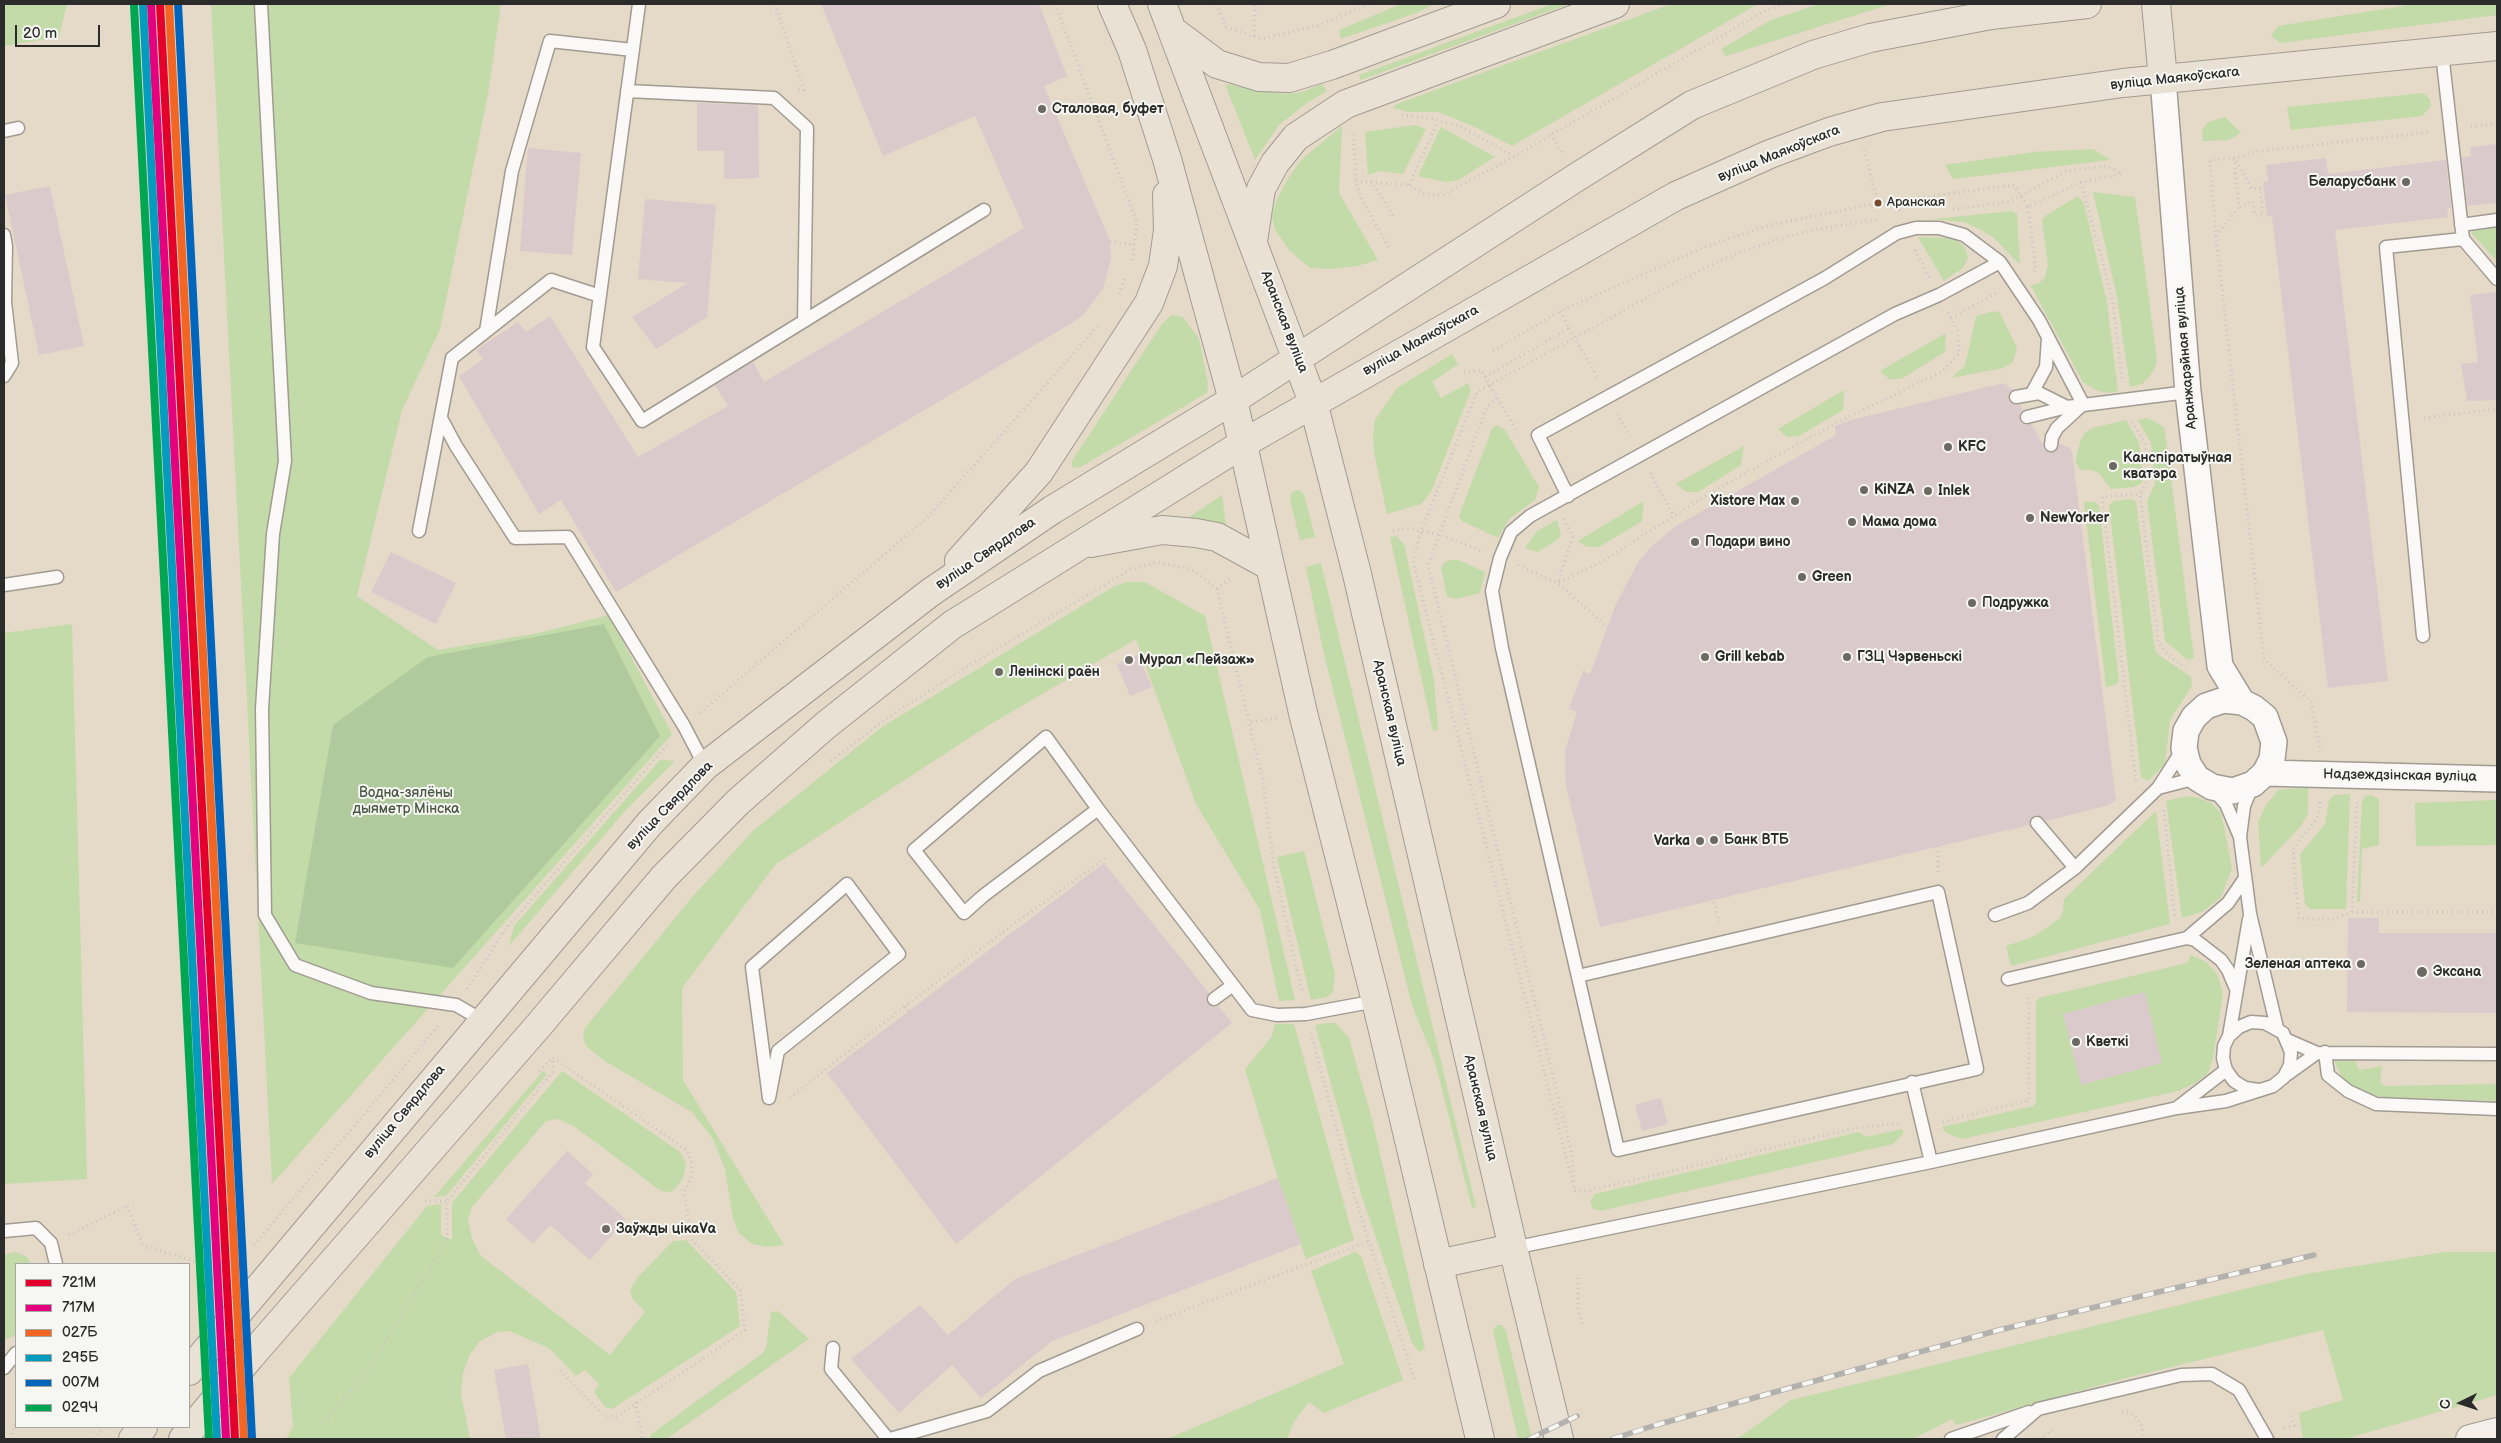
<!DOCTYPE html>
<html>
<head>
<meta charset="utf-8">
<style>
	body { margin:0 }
	#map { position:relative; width:2501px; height:1443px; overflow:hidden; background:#e5d9c8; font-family:"Balsamiq Sans",sans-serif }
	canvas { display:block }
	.frame { position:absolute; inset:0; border:5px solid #2b2b2b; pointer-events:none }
	.legend { position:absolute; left:15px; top:1263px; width:175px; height:165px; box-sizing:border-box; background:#f6f6f2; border:1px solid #a5a5a2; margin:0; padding:6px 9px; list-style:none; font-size:15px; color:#2b2b2b }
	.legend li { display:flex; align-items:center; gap:10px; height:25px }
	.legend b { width:25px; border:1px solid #a5a5a2 }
	.north { position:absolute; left:2436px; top:1378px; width:50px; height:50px; -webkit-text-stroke:4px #f6f6f2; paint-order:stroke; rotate:266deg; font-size:14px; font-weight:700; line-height:20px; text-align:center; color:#2b2b2b }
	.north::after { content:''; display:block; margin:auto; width:18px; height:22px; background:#2b2b2b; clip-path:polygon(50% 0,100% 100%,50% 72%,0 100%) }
	.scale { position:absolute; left:15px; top:25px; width:85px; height:22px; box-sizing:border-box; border:2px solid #2b2b2b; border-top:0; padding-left:6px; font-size:15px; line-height:18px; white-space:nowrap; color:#2b2b2b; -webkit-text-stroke:4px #f6f6f2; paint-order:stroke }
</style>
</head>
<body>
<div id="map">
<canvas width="2501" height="1443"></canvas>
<div class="frame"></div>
<ul class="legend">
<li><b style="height:6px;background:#e4002b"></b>721М</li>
<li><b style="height:6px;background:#e5007d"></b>717М</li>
<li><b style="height:6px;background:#f26522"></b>027Б</li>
<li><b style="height:6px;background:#049cbe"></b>295Б</li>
<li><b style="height:6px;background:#0065bd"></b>007М</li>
<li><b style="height:6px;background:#00a651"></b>029Ч</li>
</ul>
<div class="north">С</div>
<div class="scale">20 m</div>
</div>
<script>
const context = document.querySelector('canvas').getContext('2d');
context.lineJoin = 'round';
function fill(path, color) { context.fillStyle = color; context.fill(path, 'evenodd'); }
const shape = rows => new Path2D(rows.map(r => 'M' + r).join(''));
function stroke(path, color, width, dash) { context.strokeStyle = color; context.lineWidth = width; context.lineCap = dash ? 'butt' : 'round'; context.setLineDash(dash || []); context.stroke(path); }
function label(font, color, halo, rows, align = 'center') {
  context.font = font + ' "Balsamiq Sans",sans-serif'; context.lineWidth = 4; context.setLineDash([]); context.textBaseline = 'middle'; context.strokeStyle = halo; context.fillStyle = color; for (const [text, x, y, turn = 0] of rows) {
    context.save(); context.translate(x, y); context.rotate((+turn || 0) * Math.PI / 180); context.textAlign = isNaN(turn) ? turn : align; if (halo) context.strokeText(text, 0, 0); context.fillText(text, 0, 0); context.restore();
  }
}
fill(shape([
	[4,4,67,4,59,37,4,46],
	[211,4,501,4,488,94,440,329,402,410,357,596,438,650,539,633,609,615,672,734,272,1184],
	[1401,4,1434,4,1419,12,1341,39,1339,30],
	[1552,4,1569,4,1361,80,1359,75],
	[1671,4,1758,4,1512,146,1479,129,1439,112,1408,112,1393,108,1397,104],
	[1819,4,1891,4,1726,56,1721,49,1771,20],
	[2415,4,2497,4,2497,15,2280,43,2271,36,2278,26],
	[1225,84,1285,94,1302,92,1322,84,1327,91,1307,103,1279,125,1255,160],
	[2423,93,2430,99,2431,106,2422,116,2291,130,2287,107],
	[2225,117,2241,133,2229,140,2203,141,2202,130,2208,122],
	[1415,125,1426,129,1403,174,1380,171,1368,175,1365,132],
	[1342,126,1339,193,1378,260,1357,266,1331,269,1310,268,1290,251,1275,230,1272,217,1275,204,1287,180,1302,159],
	[1441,127,1495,157,1458,180,1446,182,1418,176],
	[2093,149,2110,160,1953,179,1945,165,2034,152],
	[2093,192,2135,197,2157,359,2155,368,2149,377,2142,384,2130,387,2116,292],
	[2078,196,2084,204,2107,302,2118,391,2109,393,2098,391,2083,382,2031,286,2039,283,2045,277,2048,266,2042,220,2045,216],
	[2012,211,2017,214,2020,265,1994,238,1979,229,1964,222,1933,219],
	[2497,225,2497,261,2472,234,2472,228],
	[1918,237,1945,238,1957,241,1965,248,1968,258,1963,268,1944,281],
	[1994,311,2000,313,2017,348,2013,362,2003,368,1951,378,1965,366,1976,316],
	[1171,315,1183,317,1199,339,1208,383,1207,393,1079,468,1072,467,1072,461,1162,324],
	[1946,333,1945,352,1901,379,1889,379,1880,371],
	[1452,354,1458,364,1432,382,1441,398,1468,383,1471,390,1431,492,1421,504,1387,514,1374,452,1373,437,1375,420,1397,388],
	[1844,390,1843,410,1799,436,1787,437,1778,429],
	[2147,418,2156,422,2164,428,2166,439,2194,658,2188,660,2165,641,2147,501,2155,484,2151,443,2138,420],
	[2126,420,2139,443,2143,478,2141,484,2133,487,2111,489,2099,473,2091,470,2081,470,2076,463,2076,458,2081,439,2086,432,2092,428],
	[1496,425,1505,430,1539,487,1535,500,1509,519,1498,538,1462,521,1459,516,1492,429],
	[1744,446,1741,465,1698,492,1686,492,1676,484],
	[1299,490,1304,494,1315,537,1300,540,1290,500,1292,492],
	[1222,495,1227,533,1188,518],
	[2132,499,2136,502,2155,650,2159,655,2191,677,2192,686,2170,720,2165,764,2148,781,2141,777,2109,505,2114,501],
	[1644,501,1642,521,1629,529,1599,547,1587,547,1578,541],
	[2084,502,2095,502,2099,506,2119,681,2115,685,2106,687],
	[1557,520,1561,535,1558,539,1538,552,1525,548,1537,531],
	[1396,536,1404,544,1434,680,1438,729,1433,731,1390,537],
	[1450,560,1458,560,1485,572,1480,593,1456,599,1447,597,1441,568,1444,563],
	[1321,563,1476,1207,1472,1208,1435,1062,1412,1005,1323,650,1306,567],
	[1126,582,1145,582,1205,616,1295,1000,1279,1001,1260,910,1196,804,1136,639,989,725,776,864,682,988,683,1080,784,1245,768,1247,752,1244,738,1232,733,1218,725,1169,713,1139,692,1112,603,1060,586,1046,583,1038,585,1028,694,895,754,830,882,727,1113,587],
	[72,624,87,1179,4,1184,4,633],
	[660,760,675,761,626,810,509,946,514,926],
	[2308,787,2308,814,2301,826,2261,868,2258,822,2266,805,2278,790],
	[2350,794,2346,909,2310,909,2305,904,2300,854,2325,824,2329,800,2335,795],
	[2371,795,2379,799,2379,845,2362,849,2360,901,2357,902,2362,802,2364,797],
	[2188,796,2199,798,2211,803,2221,813,2232,868,2221,897,2202,912,2182,918,2166,801],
	[2497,800,2497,845,2416,846,2415,803],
	[2156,811,2170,924,2011,966,2006,946,2033,937,2060,918,2063,911,2064,899],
	[1304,851,1335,974,1333,992,1327,997,1311,1000,1277,857],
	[2191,955,2206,962,2217,974,2223,993,2213,1059,2208,1073,2197,1082,2178,1091,1962,1139,1946,1133,1942,1127,2033,1106,2036,1102,2036,1002,2039,998,2187,963],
	[1328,1023,1336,1023,1349,1038,1372,1119,1425,1349,1419,1352,1412,1343,1362,1197,1315,1025],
	[1275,1024,1294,1024,1354,1240,1306,1259,1278,1178,1245,1069,1272,1036],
	[2334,1060,2355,1060,2359,1070,2382,1066,2380,1083,2384,1086,2497,1084,2497,1101,2383,1097,2368,1094,2351,1086,2342,1077],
	[543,1071,547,1074,446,1196,434,1197],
	[562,1071,680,1152,686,1164,683,1179,672,1192,661,1191,575,1127,558,1119,546,1121,472,1207,468,1219,472,1239,481,1256,610,1355,645,1312,633,1299,630,1291,637,1278,673,1241,686,1240,736,1292,740,1326,612,1409,605,1407,594,1392,599,1384,585,1370,576,1376,549,1348,509,1331,497,1332,479,1342,469,1356,463,1373,461,1394,470,1439,286,1439,293,1426,289,1378,427,1206,441,1204,441,1235,452,1240,452,1203],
	[1902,1129,1904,1133,1893,1144,1600,1211,1593,1209,1590,1202,1595,1194,1859,1132,1866,1137],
	[15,1252,27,1257,31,1264,16,1264,16,1335,4,1340,4,1255],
	[1355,1252,1361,1256,1403,1380,1324,1413,1309,1402,1295,1420,1287,1439,1167,1439,1344,1364,1311,1271],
	[2445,1252,2497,1252,2497,1395,2345,1439,2303,1439,2299,1413,2343,1400,2323,1330,2126,1378,1956,1425,1952,1419,1913,1439,1737,1439,1791,1400,2306,1274],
	[778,1311,809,1339,666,1439,651,1439,650,1435,763,1353,766,1348,771,1312],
	[1497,1325,1502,1325,1506,1331,1532,1439,1518,1439,1493,1331]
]), '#c2dba8');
fill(shape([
	[604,624,660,736,453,968,295,943,333,725,428,657]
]), '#b0c99d');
fill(shape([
	[821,4,1039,4,1067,76,1044,86,1110,241,1111,259,1103,289,1084,314,1072,323,616,592,561,500,539,514,459,376,483,359,476,350,518,322,526,332,550,316,638,457,728,406,715,385,753,362,764,382,1024,228,975,116,883,156],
	[697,103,758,105,759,178,724,179,724,151,697,151],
	[2497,144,2497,203,2467,206,2462,158,2471,156,2470,147],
	[528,148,581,153,572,255,520,251],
	[2326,158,2328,174,2446,160,2451,208,2447,208,2448,217,2335,230,2388,681,2328,688,2272,216,2267,217,2263,182,2268,181,2266,165],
	[50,186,84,346,39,355,5,195],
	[645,199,716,205,707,317,656,349,632,317,688,283,638,279],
	[2497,292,2497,400,2467,401,2461,364,2478,362,2470,295],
	[2004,383,2013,390,2008,395,2010,402,2014,405,2020,404,2023,410,2019,415,2021,422,2025,425,2032,424,2046,451,2055,452,2059,443,2070,448,2072,453,2116,800,2109,805,2046,821,2040,816,2035,815,2030,820,2029,825,1600,927,1566,786,1565,751,1577,712,1569,709,1583,671,1590,674,1616,604,1639,561,1652,546,1676,526,1836,435,1835,426,1851,420],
	[391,552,456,583,436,624,371,592],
	[1138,655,1152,687,1130,696,1117,664],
	[1104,863,1209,993,1206,999,1208,1004,1214,1007,1218,1006,1232,1023,956,1244,827,1073],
	[2348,918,2379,918,2379,933,2497,933,2497,1013,2347,1012],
	[2145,992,2162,1063,2081,1085,2063,1014],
	[1661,1098,1668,1124,1642,1131,1635,1105],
	[567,1151,593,1174,585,1183,626,1219,590,1260,550,1225,533,1244,506,1219],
	[1278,1178,1301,1244,1052,1341,981,1398,952,1365,899,1413,851,1359,920,1305,948,1335,1015,1279],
	[528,1364,541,1439,506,1439,494,1370]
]), '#dbcacb');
const service = shape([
	[261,4,285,461,273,534,262,709,265,915,295,965,371,993,456,1005,482,1020],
	[639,4,593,347,642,421,984,210],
	[627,91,774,98,807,128,804,321],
	[4,131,18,128],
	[2461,225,2497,220],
	[4,235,6,246,5,302,12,363,4,376],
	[2463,239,2497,279],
	[486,331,512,171,550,41,633,50],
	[2032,393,2046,367,2048,338],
	[2016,397,2039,393,2067,407],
	[2027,417,2067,407,2188,392],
	[441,418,456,446,515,538,568,537,684,726,705,766],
	[2051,445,2052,437,2057,428,2083,404],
	[1568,496,1538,435,1825,278,1897,233,1916,228,1939,228,1964,235,2000,262],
	[419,531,452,358,551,280,600,296],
	[4,585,57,577],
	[2423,636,2386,247,2463,239,2442,53],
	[2253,784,2244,806,2240,837,2250,914,2277,1028],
	[2158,788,2197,778],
	[2213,789,2226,804,2240,837],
	[1098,809,1046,737,914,850,964,913,983,896,1098,809,1252,1010,1277,1015,1306,1014,1376,1001],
	[2037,823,2075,868],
	[847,884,899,954,778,1051,769,1098,752,967,847,884],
	[1995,915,2028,903,2075,868,2158,788,2183,749],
	[2187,938,2195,940,2221,960,2228,970,2236,989],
	[1578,976,1938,892,1977,1069,1618,1150,1502,648,1492,591,1500,558,1511,532,1530,516,1895,314,1939,295,2000,262,2039,320,2083,404],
	[2008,979,2187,938,2228,903,2245,878],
	[1214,999,1233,985],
	[2229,1036,2249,919],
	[2287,1040,2317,1053,2497,1054],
	[2325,1052,2328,1075,2348,1091,2376,1104,2497,1109],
	[2285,1076,2317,1053],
	[1912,1082,1931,1162],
	[2178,1107,2226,1070],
	[4,1231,36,1228,51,1243,56,1264],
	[1513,1248,1931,1162,2177,1108,2226,1101,2273,1086,2284,1077,2290,1065,2291,1052,2283,1033,2265,1023,2251,1022,2239,1027,2229,1036,2224,1046,2223,1058,2226,1070,2234,1081,2245,1088,2259,1090],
	[833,1348,831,1369,888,1439],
	[4,1368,16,1353],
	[890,1439,987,1411,1039,1371,1137,1329],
	[1951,1439,2029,1412],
	[2003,1439,2038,1409,2181,1375,2212,1374,2239,1390,2267,1439]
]);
const minor = shape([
	[2163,79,2188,392,2220,666,2242,702,2254,708,2265,717,2274,742,2272,759,2265,773,2253,784,2233,791,2212,787,2197,778,2188,764,2184,748,2186,731,2194,717,2206,706,2224,700,2242,702],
	[2265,773,2497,779]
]);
const secondary = shape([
	[2470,1439,2497,1432]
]);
const primary = shape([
	[1112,4,1132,50,1167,159,1233,400,1303,713,1376,1001,1480,1439],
	[1162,4,1313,402,1357,574,1513,1248,1559,1439],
	[2156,4,2163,79],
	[1173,31,1217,64,1259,77,1289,78,1332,65,1496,4],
	[1253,241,1261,189,1275,163,1296,137,1346,104,1615,4],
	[1091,543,1162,530,1196,533,1217,537,1270,566],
	[959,561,1039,472,1149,303,1163,266,1168,230,1167,195],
	[1438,1264,1513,1248],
	[189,1371,650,823,705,766,931,592,1052,510,1233,400,1577,177,1692,105,1813,55,1870,38,1991,15,2087,4],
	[133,1439,143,1427],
	[183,1439,250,1357,539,1025,664,877,738,802,826,725,952,625,1244,443,1676,196,1770,154,1829,132,1882,117,2123,83,2497,46]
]);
stroke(service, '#a19b91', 15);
stroke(minor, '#a19b91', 28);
stroke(secondary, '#a19b91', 30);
stroke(primary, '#a19b91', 30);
stroke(shape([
	[775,4,804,90,796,90],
	[1055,4,1137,222,1132,264],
	[1216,4,1226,27,1261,39,1318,25,1370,4],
	[1254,36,1255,4],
	[1402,115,1429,118,1459,126,1514,156],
	[2471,127,2497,123],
	[1353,134,1356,181,1360,196,1390,250],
	[1551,134,1562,153],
	[1864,150,1878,203],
	[2234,158,2239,207,2253,201,2254,215,2263,215,2260,188,2264,188],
	[2236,161,2252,189,2260,188],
	[1356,181,1409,185,1423,194,1443,195,1515,156,1763,12,1784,4],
	[1371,181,1395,218],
	[2081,182,2112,297,2122,379],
	[1409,185,1438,121],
	[1898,200,1900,212],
	[2028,207,2036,270,2032,273],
	[1953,209,2009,202,2067,171,2107,166,2122,174],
	[2216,236,2239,207],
	[1110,241,1133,245],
	[1915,250,1930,278],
	[1119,294,1125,279],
	[1951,318,1996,293],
	[1569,328,1599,380],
	[1493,351,1560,311],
	[1464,373,1481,370,1518,433],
	[1485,377,1569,328,1560,311,1702,248,1770,225,1878,203,2014,185,2028,207,2081,182,2121,174],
	[1497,398,1487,407,1428,565,1572,1154,1574,1181],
	[1617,414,1630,436],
	[2424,418,2497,409],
	[2132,422,2145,443,2148,479,2140,494,2158,642,2169,656,2186,668],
	[1650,473,1674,516],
	[1564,519,1573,536,1558,583,1608,628],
	[1393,531,1405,528,1441,535,1482,551],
	[1518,565,1558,583,1601,562,1710,493,1838,422,1941,372,1959,354,1958,332,1948,312],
	[1217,589,1232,577],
	[700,713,928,517,1098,326],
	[1251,722,1277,718],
	[2320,747,2311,702,2264,659,2216,236,2210,160,2234,158,2260,151,2430,132],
	[831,761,884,720,968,666,1130,570,1158,562,1191,569,1217,589,1263,781,1274,867,1302,993],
	[2136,781,2102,497,2140,494],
	[2320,802,2319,816,2293,849,2299,919,2334,919,2352,912,2357,802],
	[2164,810,2175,919],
	[1938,846,1938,873],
	[1714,902,1719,922],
	[2352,912,2497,912],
	[1003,932,1108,856],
	[467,989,504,931,669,743],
	[909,1011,905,1006,1003,932,1007,937],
	[1311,1033,1355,1198,1415,1382],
	[553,1058,687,1150,692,1164,691,1179,684,1192,692,1240,740,1290,745,1330,618,1416,604,1416,558,1368],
	[539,1071,553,1058],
	[790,1098,905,1006],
	[1943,1122,2029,1100,2029,995],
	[1575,1190,1583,1192,1856,1128,1900,1123],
	[1575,1192,1413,561,1421,531,1477,392,1659,291,1723,259,1775,240,1814,230,1877,219],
	[425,1201,447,1201],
	[69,1235,127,1206,143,1245,231,1273],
	[254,1245,440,1024],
	[1578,1278,1578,1309,1583,1326],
	[201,1309,216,1291],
	[1156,1321,1369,1241],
	[635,1402,643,1439],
	[2122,1412,2134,1414,2141,1424,2144,1439],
	[324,1421,367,1373,447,1239,447,1201,553,1072,553,1059],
	[2284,1428,2294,1426,2290,1413],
	[10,1439,16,1422],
	[94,1439,104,1427],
	[2040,1439,2055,1428]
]), '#c8c5c2', 3, [1, 4]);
stroke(service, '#fbf9f7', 12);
stroke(minor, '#fbf9f7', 25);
stroke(secondary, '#f4efe8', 28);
stroke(primary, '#e9e1d4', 28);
const rail = shape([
	[1529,1439,1577,1416],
	[1612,1439,1656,1425,1999,1330,2314,1255]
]);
stroke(rail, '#b3b1ae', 5.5);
stroke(rail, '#f6f6f2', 4, [11]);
stroke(shape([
	[160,4,235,1439]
]), '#e4002b', 8);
stroke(shape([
	[151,4,226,1439]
]), '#e5007d', 8);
stroke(shape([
	[169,4,244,1439]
]), '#f26522', 8);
stroke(shape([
	[143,5,217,1439]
]), '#049cbe', 8);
stroke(shape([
	[178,4,252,1438]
]), '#0065bd', 8);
stroke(shape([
	[134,5,209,1439]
]), '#00a651', 8);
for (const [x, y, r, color] of [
	[1042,109,5,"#6c6862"],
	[2406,182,5,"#6c6862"],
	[1878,203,4.5,"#7a4b2a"],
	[1948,447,5,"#6c6862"],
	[2113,466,5,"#6c6862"],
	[1864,490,5,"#6c6862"],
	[1928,491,5,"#6c6862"],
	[1795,501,5,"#6c6862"],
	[2030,518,5,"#6c6862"],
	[1852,522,5,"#6c6862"],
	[1695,542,5,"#6c6862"],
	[1802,577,5,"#6c6862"],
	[1972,603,5,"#6c6862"],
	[1705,657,5,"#6c6862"],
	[1847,657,5,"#6c6862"],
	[1129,660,5,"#6c6862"],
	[999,672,5,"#6c6862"],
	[1714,840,5,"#6c6862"],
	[1700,841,5,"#6c6862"],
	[2361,964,5,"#6c6862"],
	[2422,972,6,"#6c6862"],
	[2076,1042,5,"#6c6862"],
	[606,1229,5,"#6c6862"]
]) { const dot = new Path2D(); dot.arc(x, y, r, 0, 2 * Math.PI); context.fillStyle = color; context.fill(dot); stroke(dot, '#f6f6f2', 2); }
label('13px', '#2b2b2b', '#f6f6f2', [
	["Аранская",1887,203]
], 'left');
label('14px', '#2b2b2b', '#f6f6f2', [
	["вуліца Маякоўскага",2175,79,-6],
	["вуліца Маякоўскага",1779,154,-22],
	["Аранская вуліца",1284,322,69],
	["вуліца Маякоўскага",1421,341,-29],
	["Аранжарэйная вуліца",2186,358,-95],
	["вуліца Свярдлова",986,554,-34],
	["Аранская вуліца",1389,713,77],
	["Надзеждзінская вуліца",2400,776,1],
	["вуліца Свярдлова",670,806,-46],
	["Аранская вуліца",1480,1108,77],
	["вуліца Свярдлова",405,1112,-50]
]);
label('bold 14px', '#2b2b2b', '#f6f6f2', [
	["Сталовая, буфет",1052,109],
	["Беларусбанк",2396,182,"right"],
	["KFC",1958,447],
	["Канспіратыўная",2123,458],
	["кватэра",2123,474],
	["KiNZA",1874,490],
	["Inlek",1938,491],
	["Xistore Max",1785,501,"right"],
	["NewYorker",2040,518],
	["Мама дома",1862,522],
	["Подари вино",1705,542],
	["Green",1812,577],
	["Подружка",1982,603],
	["Grill kebab",1715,657],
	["ГЗЦ Чэрвеньскі",1857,657],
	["Мурал «Пейзаж»",1139,660],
	["Ленінскі раён",1009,672],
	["Банк ВТБ",1724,840],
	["Varka",1690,841,"right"],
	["Зеленая аптека",2351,964,"right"],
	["Эксана",2433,972],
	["Кветкі",2086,1042],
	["Заўжды цікаVа",616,1229]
], 'left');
label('14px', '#4a5744', '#f6f6f2', [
	["Водна-зялёны",406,793],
	["дыяметр Мінска",406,809]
]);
</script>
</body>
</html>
